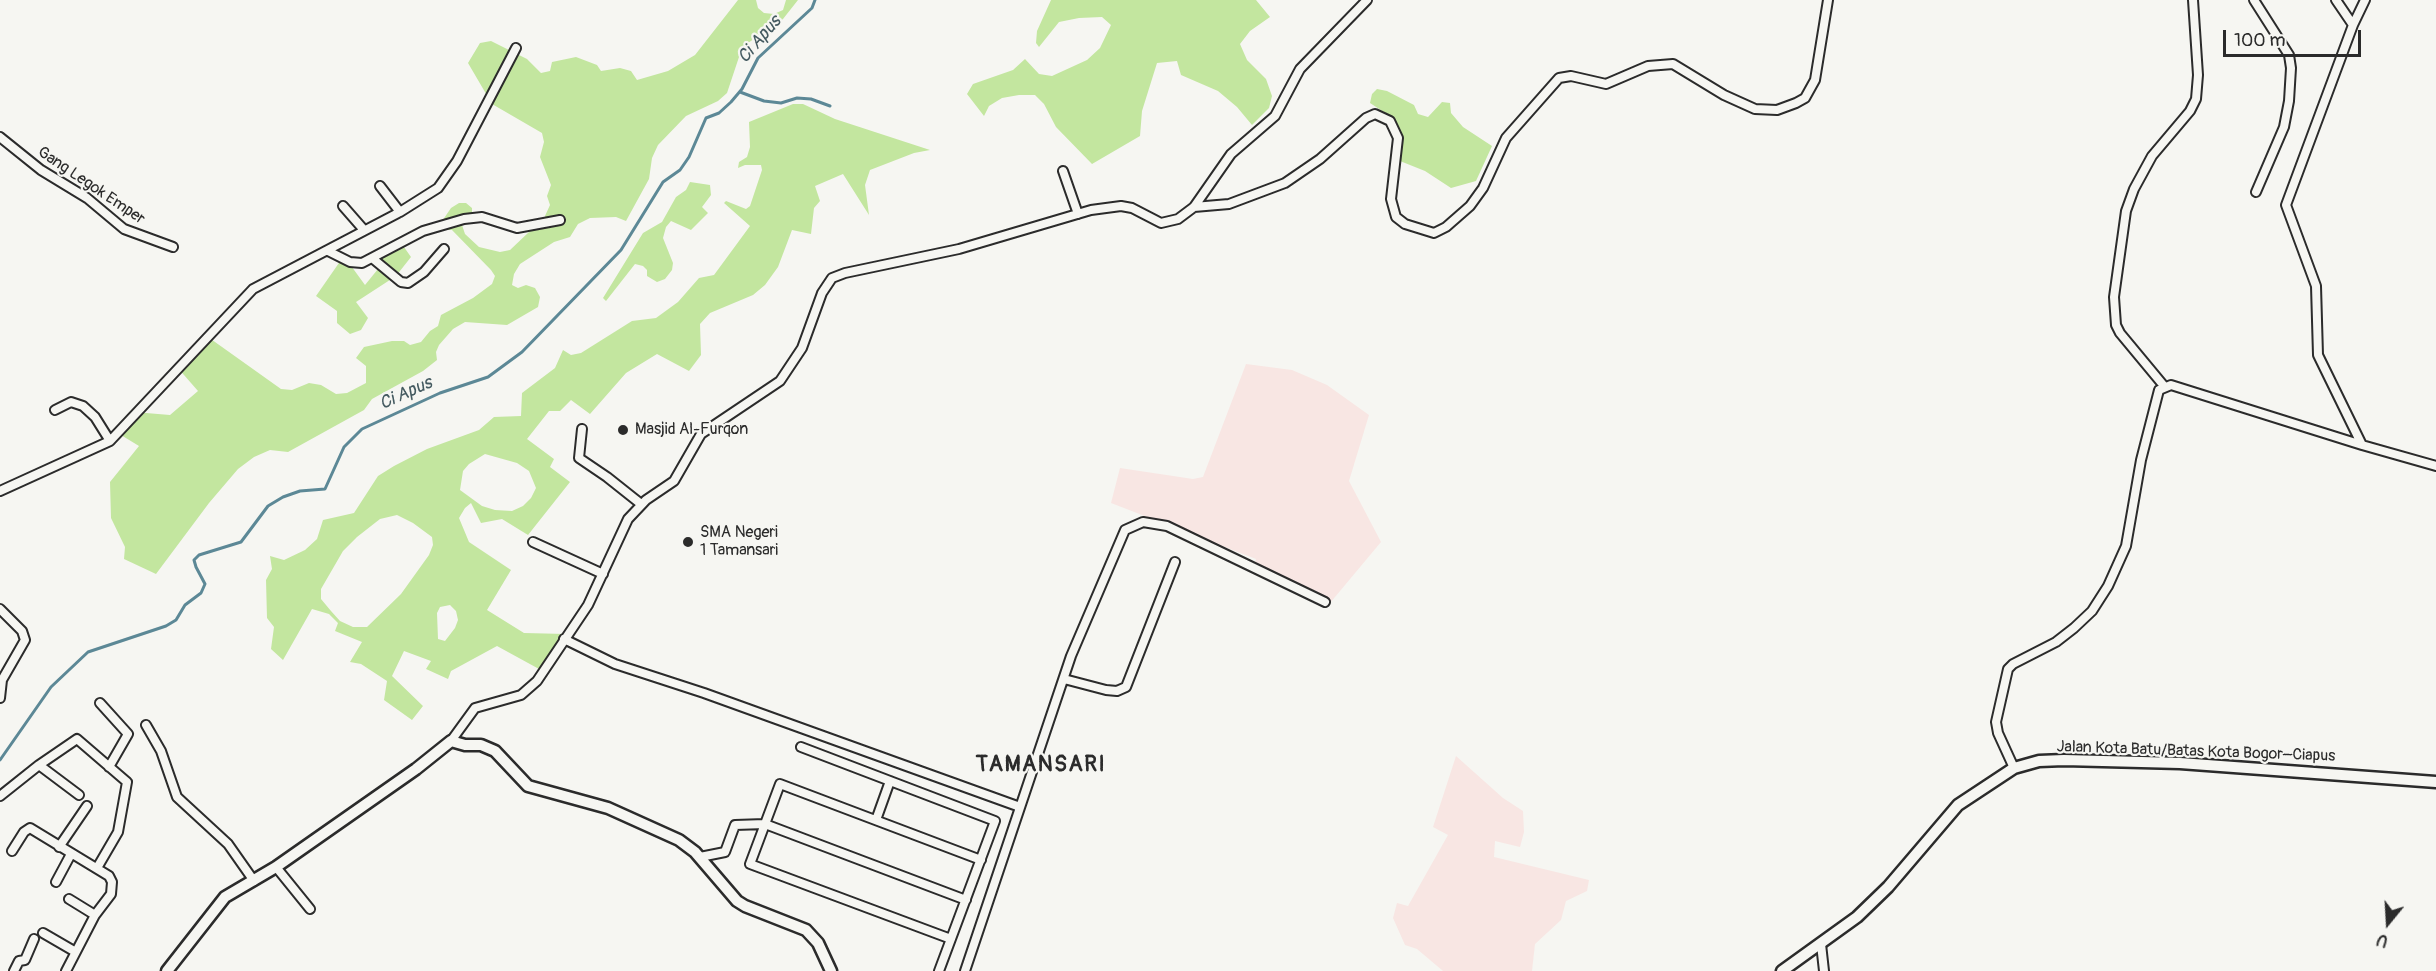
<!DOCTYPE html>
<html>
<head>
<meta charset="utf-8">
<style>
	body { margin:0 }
	#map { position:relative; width:2436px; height:971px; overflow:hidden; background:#f6f6f2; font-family:Pangolin,sans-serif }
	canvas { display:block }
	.north { position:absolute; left:2358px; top:893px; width:60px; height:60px; -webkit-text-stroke:4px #f6f6f2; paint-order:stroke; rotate:198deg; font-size:16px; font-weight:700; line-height:24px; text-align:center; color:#2b2b2b }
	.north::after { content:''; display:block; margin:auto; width:21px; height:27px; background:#2b2b2b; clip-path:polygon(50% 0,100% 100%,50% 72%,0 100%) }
	.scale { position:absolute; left:2223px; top:30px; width:138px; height:27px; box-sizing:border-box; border:3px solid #2b2b2b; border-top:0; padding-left:8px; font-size:18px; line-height:21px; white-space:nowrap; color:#2b2b2b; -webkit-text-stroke:4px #f6f6f2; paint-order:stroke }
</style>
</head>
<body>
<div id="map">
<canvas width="2436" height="971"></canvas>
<div class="north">U</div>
<div class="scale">100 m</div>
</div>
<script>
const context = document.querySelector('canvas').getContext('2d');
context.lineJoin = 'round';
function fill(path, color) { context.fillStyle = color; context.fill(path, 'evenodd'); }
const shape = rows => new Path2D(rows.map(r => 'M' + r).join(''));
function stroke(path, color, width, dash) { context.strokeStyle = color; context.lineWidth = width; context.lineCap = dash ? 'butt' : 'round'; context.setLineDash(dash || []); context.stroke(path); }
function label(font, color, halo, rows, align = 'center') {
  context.font = font + ' Pangolin,sans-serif'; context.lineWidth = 4.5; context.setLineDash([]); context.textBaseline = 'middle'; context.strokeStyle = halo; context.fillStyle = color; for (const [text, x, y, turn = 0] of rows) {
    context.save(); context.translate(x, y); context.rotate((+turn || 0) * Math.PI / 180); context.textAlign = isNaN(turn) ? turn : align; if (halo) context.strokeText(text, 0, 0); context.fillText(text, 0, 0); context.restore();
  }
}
fill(shape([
	[1246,364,1292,370,1327,385,1369,415,1349,481,1381,542,1330,603,1254,566,1256,559,1111,503,1120,468,1193,479,1203,477],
	[1456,756,1503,798,1523,811,1524,832,1520,847,1495,841,1494,857,1589,880,1587,891,1566,901,1561,920,1535,944,1532,971,1443,971,1417,949,1405,945,1393,918,1397,903,1408,906,1448,835,1433,827]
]), '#f8e6e3');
fill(shape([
	[738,0,756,0,758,8,764,13,774,14,783,10,786,0,798,0,783,19,748,43,740,54,727,93,718,101,686,116,658,145,652,158,649,179,626,221,616,217,590,218,578,224,570,237,554,242,520,264,514,274,512,285,518,288,526,285,535,288,540,297,538,307,507,325,465,322,453,329,439,345,436,352,437,360,423,371,372,399,364,410,288,452,270,450,254,457,238,469,209,503,156,574,124,559,125,547,111,518,110,482,139,446,116,432,134,412,170,415,198,391,177,367,208,337,281,389,292,390,309,383,321,385,336,394,347,393,366,383,366,366,356,358,364,347,392,341,404,341,410,345,421,342,430,331,438,326,441,315,473,298,492,284,495,276,491,270,452,230,436,230,451,208,459,203,466,203,472,208,472,214,466,216,461,222,465,234,479,247,500,252,510,250,529,232,540,227,550,205,547,196,551,185,540,157,544,142,542,133,492,104,468,63,480,43,491,41,527,59,541,73,550,71,552,62,576,57,597,65,601,71,620,68,631,71,637,80,668,71,695,55],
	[1051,0,1256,0,1270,17,1250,31,1240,44,1247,60,1266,79,1272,96,1269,108,1252,125,1237,107,1218,91,1181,75,1177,61,1157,63,1142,111,1140,136,1092,164,1056,127,1044,104,1035,95,1019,95,1002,98,989,106,984,116,967,94,973,84,1013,70,1025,59,1039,74,1052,76,1087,60,1100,48,1111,25,1102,17,1079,18,1059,22,1039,47,1036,43,1037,31],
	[1377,89,1387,91,1414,105,1418,114,1428,117,1442,102,1450,103,1451,113,1463,127,1492,146,1476,181,1451,188,1425,171,1400,161,1396,157,1398,131,1390,116,1370,103,1372,94],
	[793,104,803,104,835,119,930,150,914,153,870,170,865,185,869,215,843,174,815,186,820,201,814,208,811,234,792,230,778,267,765,285,753,295,710,313,700,324,701,355,689,371,657,354,626,373,590,414,571,400,560,411,549,411,527,439,554,459,550,467,570,482,528,535,502,519,481,523,471,503,465,508,459,518,469,542,511,570,487,610,524,633,566,634,539,669,497,646,451,671,448,679,426,669,431,661,404,651,392,676,423,706,412,720,384,700,387,681,361,664,350,662,362,642,335,631,338,623,329,614,312,609,283,660,271,649,274,627,267,618,266,580,272,569,270,556,284,560,305,550,317,539,323,520,354,513,378,476,394,466,427,449,479,430,494,417,521,416,522,393,555,368,563,350,571,355,581,353,632,321,656,318,678,302,699,278,714,275,750,226,724,203,726,201,746,209,750,206,762,170,761,165,745,165,738,168,739,162,747,157,750,147,749,122],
	[485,454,517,463,529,471,536,488,531,498,523,506,512,511,495,510,482,506,460,490,463,471,469,464],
	[397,515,413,523,432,537,433,545,429,555,401,594,367,627,353,627,340,621,331,611,321,599,321,589,343,551,357,537,380,519],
	[450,605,456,611,458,620,455,628,445,641,438,639,437,613,440,607],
	[690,182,710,185,711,195,702,207,708,213,691,230,671,221,666,227,663,238,673,263,672,270,665,279,657,282,647,276,647,270,643,266,635,264,606,301,603,298,643,233,662,222,676,197,686,190],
	[399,240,411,257,396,276,356,302,368,318,361,330,350,334,337,323,337,311,316,296,341,260,349,263,365,285,378,269,373,255]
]), '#c3e69f');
stroke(shape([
	[740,92,764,101,781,103,797,98,811,99,830,106],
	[0,760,51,687,88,652,166,626,176,620,185,605,201,593,205,584,196,567,194,560,199,555,241,542,268,506,283,497,300,491,325,489,344,447,362,429,440,393,488,377,522,352,621,250,663,182,680,170,689,157,706,118,719,113,731,102,742,89,758,58,812,8,815,0]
]), '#5c8896', 3);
const street = shape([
	[2254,0,2289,55,2291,68,2289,101,2284,127,2256,192],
	[2336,0,2353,25],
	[2365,0,2353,25,2286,205,2316,286,2318,355,2362,445,2436,466],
	[0,137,41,170,87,198,124,229,173,247],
	[1063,171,1078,214],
	[380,186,400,212],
	[343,206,364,230],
	[1194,207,1229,204,1285,183,1320,159,1366,118,1375,114,1390,121,1398,138,1391,199,1396,217,1405,224,1434,233,1446,227,1470,206,1483,188,1506,138,1559,78,1571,76,1606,84,1648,66,1673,64,1724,95,1755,109,1777,110,1796,103,1805,98,1815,80,1828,0],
	[328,251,350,262,362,263,423,231,464,219,482,217,517,228,560,220],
	[372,258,401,282,408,283,424,272,444,249],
	[2164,386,2120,333,2116,325,2114,297,2126,211,2134,189,2152,156,2190,111,2196,99,2198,75,2193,0],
	[55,410,71,402,83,406,95,417,110,441],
	[582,429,579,458,607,477,641,504],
	[0,491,110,441,253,289,400,212,438,188,457,161,516,48],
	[533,542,603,574],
	[0,609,22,631,25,640,2,680,0,698],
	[564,639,615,664,704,693,1020,807],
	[1064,679,1106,690,1117,691,1126,687,1175,562],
	[100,703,128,734,109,767],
	[146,725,161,751,177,797,228,844,254,881],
	[451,741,475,708,521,695,537,681,588,605,628,519,646,500,674,481,701,434,780,381,802,348,822,293,832,278,845,273,959,249,1091,210,1121,206,1132,208,1161,223,1178,219,1194,207,1231,154,1275,116,1300,69,1367,0],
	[801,747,995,821,939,971],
	[39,765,77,739,127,782,118,832,97,868],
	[2014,768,1998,733,1996,722,2008,669,2013,664,2056,642,2074,628,2092,611,2108,586,2126,546,2141,460,2159,390,2171,385,2362,445],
	[0,796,39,765,79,795],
	[876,820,890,781],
	[59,847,87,806],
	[12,851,24,832,30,828,109,876,112,882,111,894,95,915,66,971],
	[700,857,725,852,735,825,765,824,966,900],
	[276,867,310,909],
	[56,882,71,854],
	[69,899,95,915],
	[43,933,74,951],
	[951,939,750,864,780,784,981,860],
	[1821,944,1824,971],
	[14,971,19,961,25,960,34,939],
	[965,971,1071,656,1125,530,1143,522,1167,526,1325,602]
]);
const secondary = shape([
	[167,971,225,897,276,867,416,769,451,741,465,745,481,745,495,751,528,786,608,808,679,840,695,852,737,901,745,906,806,930,818,943,831,971],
	[1782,971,1857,917,1888,887,1958,805,2014,768,2039,761,2064,760,2180,763,2436,782]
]);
stroke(street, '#2b2b2b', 12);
stroke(secondary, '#2b2b2b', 15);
stroke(street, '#f6f6f2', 8);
stroke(secondary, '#f6f6f2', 10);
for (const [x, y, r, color] of [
	[623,430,6,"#2b2b2b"],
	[688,542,6,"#2b2b2b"]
]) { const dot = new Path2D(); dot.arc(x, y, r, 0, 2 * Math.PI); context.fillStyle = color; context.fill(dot); stroke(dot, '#f6f6f2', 2); }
label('16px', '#2b2b2b', '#f6f6f2', [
	["Gang Legok Emper",91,186,34],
	["Jalan Kota Batu/Batas Kota Bogor–Ciapus",2196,752,2]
]);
label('16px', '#2b2b2b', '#f6f6f2', [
	["Masjid Al-Furqon",635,430],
	["SMA Negeri",700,533],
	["1 Tamansari",700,551]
], 'left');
label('italic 18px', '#445a60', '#f6f6f2', [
	["Ci Apus",760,40,-49],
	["Ci Apus",406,394,-24]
]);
context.letterSpacing = '1.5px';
label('bold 22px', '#2b2b2b', '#f6f6f2', [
	["TAMANSARI",1041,765]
]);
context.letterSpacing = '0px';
</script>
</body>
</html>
